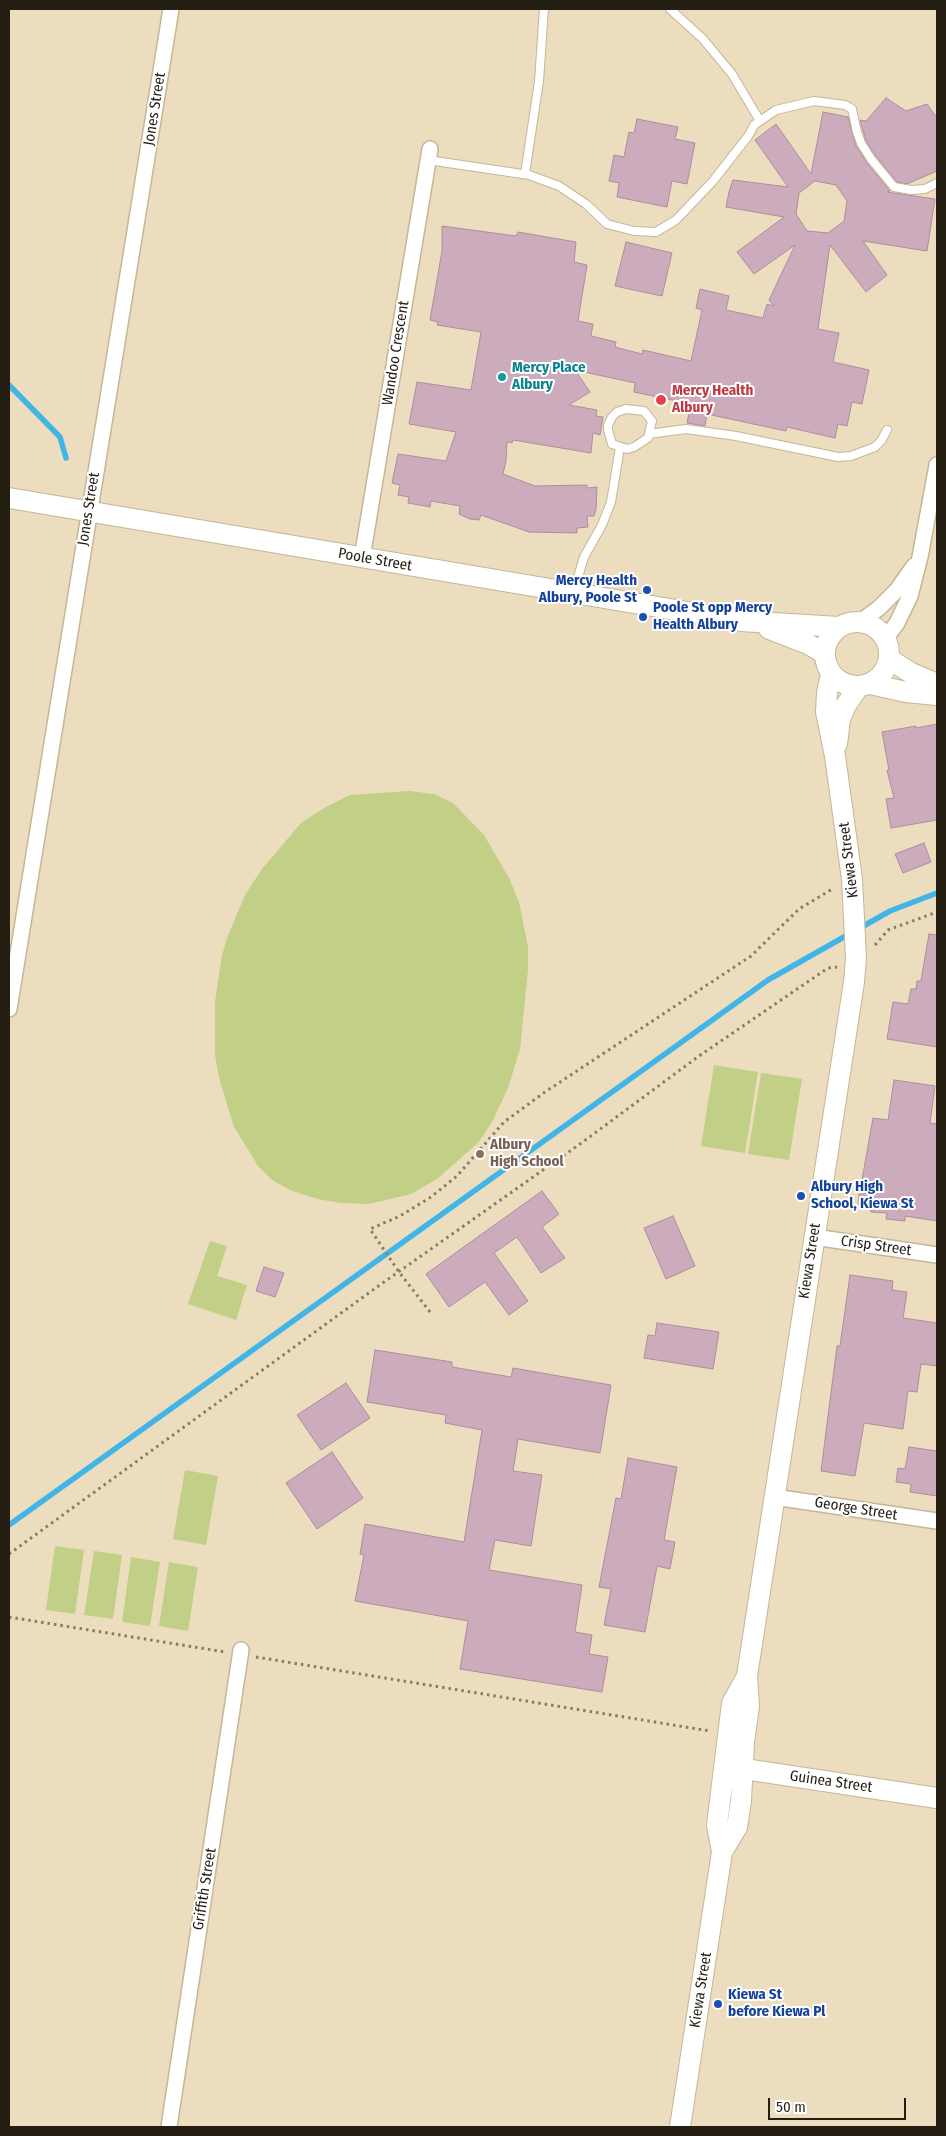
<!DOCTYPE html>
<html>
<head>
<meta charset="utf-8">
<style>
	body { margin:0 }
	#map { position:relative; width:946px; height:2136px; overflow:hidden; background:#ecddbe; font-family:"Fira Sans Condensed",sans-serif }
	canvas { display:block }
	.frame { position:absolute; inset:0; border:10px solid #241e13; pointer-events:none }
	.scale { position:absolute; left:768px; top:2098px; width:138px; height:22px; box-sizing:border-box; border:2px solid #241e13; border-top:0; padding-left:6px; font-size:15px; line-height:18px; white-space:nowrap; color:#241e13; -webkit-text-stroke:4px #fff; paint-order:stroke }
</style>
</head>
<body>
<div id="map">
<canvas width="946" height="2136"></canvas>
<div class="frame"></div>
<div class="scale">50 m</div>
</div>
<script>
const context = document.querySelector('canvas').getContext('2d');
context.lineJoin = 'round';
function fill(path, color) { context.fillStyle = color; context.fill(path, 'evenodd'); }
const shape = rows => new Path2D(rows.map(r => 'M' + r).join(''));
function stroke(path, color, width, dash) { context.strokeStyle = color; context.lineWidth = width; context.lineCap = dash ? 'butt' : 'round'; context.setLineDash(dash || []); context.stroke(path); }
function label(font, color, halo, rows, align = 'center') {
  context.font = font + ' "Fira Sans Condensed",sans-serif'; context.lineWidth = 4; context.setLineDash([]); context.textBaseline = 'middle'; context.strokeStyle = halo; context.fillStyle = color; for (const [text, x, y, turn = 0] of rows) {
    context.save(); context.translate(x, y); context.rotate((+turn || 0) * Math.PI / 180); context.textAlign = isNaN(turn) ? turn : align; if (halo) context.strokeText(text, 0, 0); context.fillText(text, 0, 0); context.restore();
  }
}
fill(shape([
	[409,791,434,794,453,803,484,835,509,878,519,902,528,947,528,970,520,1049,508,1088,492,1122,479,1142,437,1179,411,1194,369,1204,340,1203,318,1199,292,1191,272,1180,258,1166,234,1127,219,1078,215,1055,215,1002,222,955,227,938,245,895,262,869,301,823,324,808,350,795],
	[714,1065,758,1072,745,1153,701,1146],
	[761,1073,802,1079,789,1160,748,1154],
	[210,1241,227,1246,217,1276,247,1285,236,1320,188,1304],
	[185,1470,218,1476,206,1545,173,1539],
	[55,1546,84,1550,75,1614,46,1610],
	[94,1551,122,1555,113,1619,84,1615],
	[131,1557,160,1562,150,1626,122,1622],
	[169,1562,198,1567,188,1631,159,1626]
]), '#c2cf87');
stroke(shape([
	[9,385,60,437,66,458],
	[860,928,890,911,937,893],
	[9,1525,768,980,851,933]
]), '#42b5e8', 5.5);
const building = shape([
	[886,98,906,111,927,104,937,118,937,171,907,184,897,182,876,156,866,141,860,120,866,121,886,98],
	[823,112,848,117,856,146,867,163,890,191,887,192,935,199,927,251,863,241,887,275,866,292,830,245,818,329,839,333,833,362,869,370,862,404,852,402,847,426,838,424,835,438,787,427,786,431,707,414,705,426,687,423,691,404,634,392,635,383,575,370,590,392,569,405,597,410,596,416,603,417,600,435,593,433,591,453,513,440,512,443,507,442,506,461,503,474,535,486,587,485,587,488,597,487,596,509,594,516,587,516,588,527,577,528,577,533,529,532,481,515,479,520,470,519,459,514,460,506,431,501,430,507,408,503,409,497,398,495,400,485,392,483,398,454,446,461,456,432,409,424,417,382,471,390,481,332,437,325,438,322,430,320,442,251,442,226,516,236,518,232,576,242,574,262,587,265,578,321,593,324,591,336,616,342,615,347,642,354,643,350,691,361,702,310,696,308,700,289,729,296,726,310,763,318,767,304,774,306,769,300,795,245,754,274,737,252,784,217,726,207,729,192,733,180,788,187,755,140,776,124,811,174,823,112],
	[815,181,836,185,847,201,844,221,828,233,807,231,796,214,799,193,815,181],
	[637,119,678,127,675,139,695,143,687,184,672,181,667,207,617,197,619,183,609,181,614,155,624,157,629,132,634,133,637,119],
	[626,242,672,253,662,296,615,286,626,242],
	[937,724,937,820,891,828,886,799,894,798,887,770,889,770,882,732,916,726,916,728,937,724],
	[924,843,931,862,903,873,895,854,924,843],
	[929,934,937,935,937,1047,887,1039,893,1002,908,1004,911,989,916,989,917,981,921,981,929,934],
	[894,1080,935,1086,930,1123,937,1124,937,1221,905,1216,905,1221,886,1219,887,1213,871,1212,871,1206,858,1204,861,1180,862,1180,873,1118,888,1120,894,1080],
	[542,1191,559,1214,542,1227,565,1258,541,1273,517,1237,494,1253,528,1301,509,1315,485,1282,449,1307,426,1274,542,1191],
	[673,1216,695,1266,666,1279,644,1228,673,1216],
	[264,1267,284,1273,275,1297,256,1291,264,1267],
	[850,1275,893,1281,892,1290,907,1292,903,1318,937,1323,937,1366,921,1364,917,1392,908,1391,903,1429,864,1423,855,1476,821,1471,837,1346,840,1346,850,1275],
	[657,1323,719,1332,713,1369,644,1358,648,1335,655,1336,657,1323],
	[375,1350,452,1362,452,1367,511,1377,513,1368,611,1385,600,1453,518,1439,513,1471,542,1475,531,1546,495,1540,489,1570,582,1585,575,1632,592,1635,589,1654,608,1657,602,1692,460,1669,468,1621,355,1601,364,1555,360,1554,365,1524,464,1542,482,1430,445,1423,446,1415,367,1402,375,1350],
	[346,1383,370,1418,321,1450,297,1415,346,1383],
	[909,1447,937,1451,937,1496,910,1492,911,1484,896,1482,898,1468,905,1469,909,1447],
	[332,1452,363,1498,317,1529,286,1483,332,1452],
	[628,1458,677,1467,664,1540,675,1542,670,1569,657,1566,645,1632,604,1625,611,1589,599,1587,616,1498,621,1499,628,1458]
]);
fill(building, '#ccabbd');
stroke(building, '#ac8d9e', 1);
const service = shape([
	[670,9,703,39,732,74,760,121],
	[428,160,529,175,559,186,586,204,607,224,634,231,656,232,676,220,713,181,749,135,754,125,776,110,814,101,845,105,852,109,857,132,861,143,871,159,894,187,911,190,925,189,937,183],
	[525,174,539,81,544,9],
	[626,409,644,411,652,421,648,438,634,447,627,449,612,444,608,430,608,425,612,417,617,412,626,409],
	[649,434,686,429,736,436,838,457,851,456,875,447,881,441,887,430],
	[574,591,584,557,602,525,611,502,620,447]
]);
const minor = shape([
	[362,558,430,149],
	[860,622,879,608,897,590,914,566],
	[885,639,897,623,910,596,920,557,937,465],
	[9,1009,171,9],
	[814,1237,937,1255],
	[774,1497,937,1521],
	[169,2127,241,1650]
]);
const tertiary = shape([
	[9,498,741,621,839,627],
	'825 654a32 32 0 1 1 64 0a32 32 0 1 1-64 0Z',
	[769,629,808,644,825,654],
	[889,659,911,673,937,684],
	[870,684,906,692,937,695],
	[837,744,840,719,846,705,859,686],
	[731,1767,937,1798],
	[722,1852,737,1827,741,1801,744,1742,749,1706,747,1676,854,982,856,958,852,879,835,756,826,712,827,693,831,674],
	[680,2127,722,1852,717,1825,732,1703,747,1676]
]);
stroke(service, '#c5b698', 10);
stroke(minor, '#c5b698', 18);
stroke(tertiary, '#c5b698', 22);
stroke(shape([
	[875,945,888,930,937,912],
	[430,1312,399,1272,370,1229,400,1216,431,1197,457,1176,504,1122,545,1092,751,956,799,909,834,888],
	[9,1554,377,1287,580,1144,699,1056,828,968,837,967],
	[9,1617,225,1652],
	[256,1657,710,1731]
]), '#867c67', 3, [2.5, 4]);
stroke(service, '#fff', 8);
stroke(minor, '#fff', 15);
stroke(tertiary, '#fff', 20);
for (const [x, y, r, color] of [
	[502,377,5,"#0f9aa8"],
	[661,400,6,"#e0444e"],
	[647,590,5,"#1a4fb4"],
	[643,617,5,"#1a4fb4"],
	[480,1154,5,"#8d6e63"],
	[801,1196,5,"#1a4fb4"],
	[718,2004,5,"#1a4fb4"]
]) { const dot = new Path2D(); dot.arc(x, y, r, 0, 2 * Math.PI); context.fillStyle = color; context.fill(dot); stroke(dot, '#fff', 2); }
label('15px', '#241e13', '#fff', [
	["Jones Street",155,109,-81],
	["Wandoo Crescent",396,353,-81],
	["Jones Street",89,509,-81],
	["Poole Street",375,560,10],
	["Kiewa Street",849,860,-97],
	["Crisp Street",876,1246,8],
	["Kiewa Street",810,1261,-81],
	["George Street",856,1509,9],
	["Guinea Street",831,1782,8],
	["Griffith Street",205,1889,-81],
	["Kiewa Street",701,1990,-81]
]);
label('bold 15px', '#0d838f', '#fff', [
	["Mercy Place",512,368],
	["Albury",512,385]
], 'left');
label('bold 15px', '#be3a42', '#fff', [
	["Mercy Health",672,391],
	["Albury",672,408]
], 'left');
label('bold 15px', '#164399', '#fff', [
	["Mercy Health",637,581,"right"],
	["Albury, Poole St",637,598,"right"],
	["Poole St opp Mercy",653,608],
	["Health Albury",653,625],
	["Albury High",811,1187],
	["School, Kiewa St",811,1204],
	["Kiewa St",728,1995],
	["before Kiewa Pl",728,2012]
], 'left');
label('bold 15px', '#785e54', '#fff', [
	["Albury",490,1145],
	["High School",490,1162]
], 'left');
</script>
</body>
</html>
